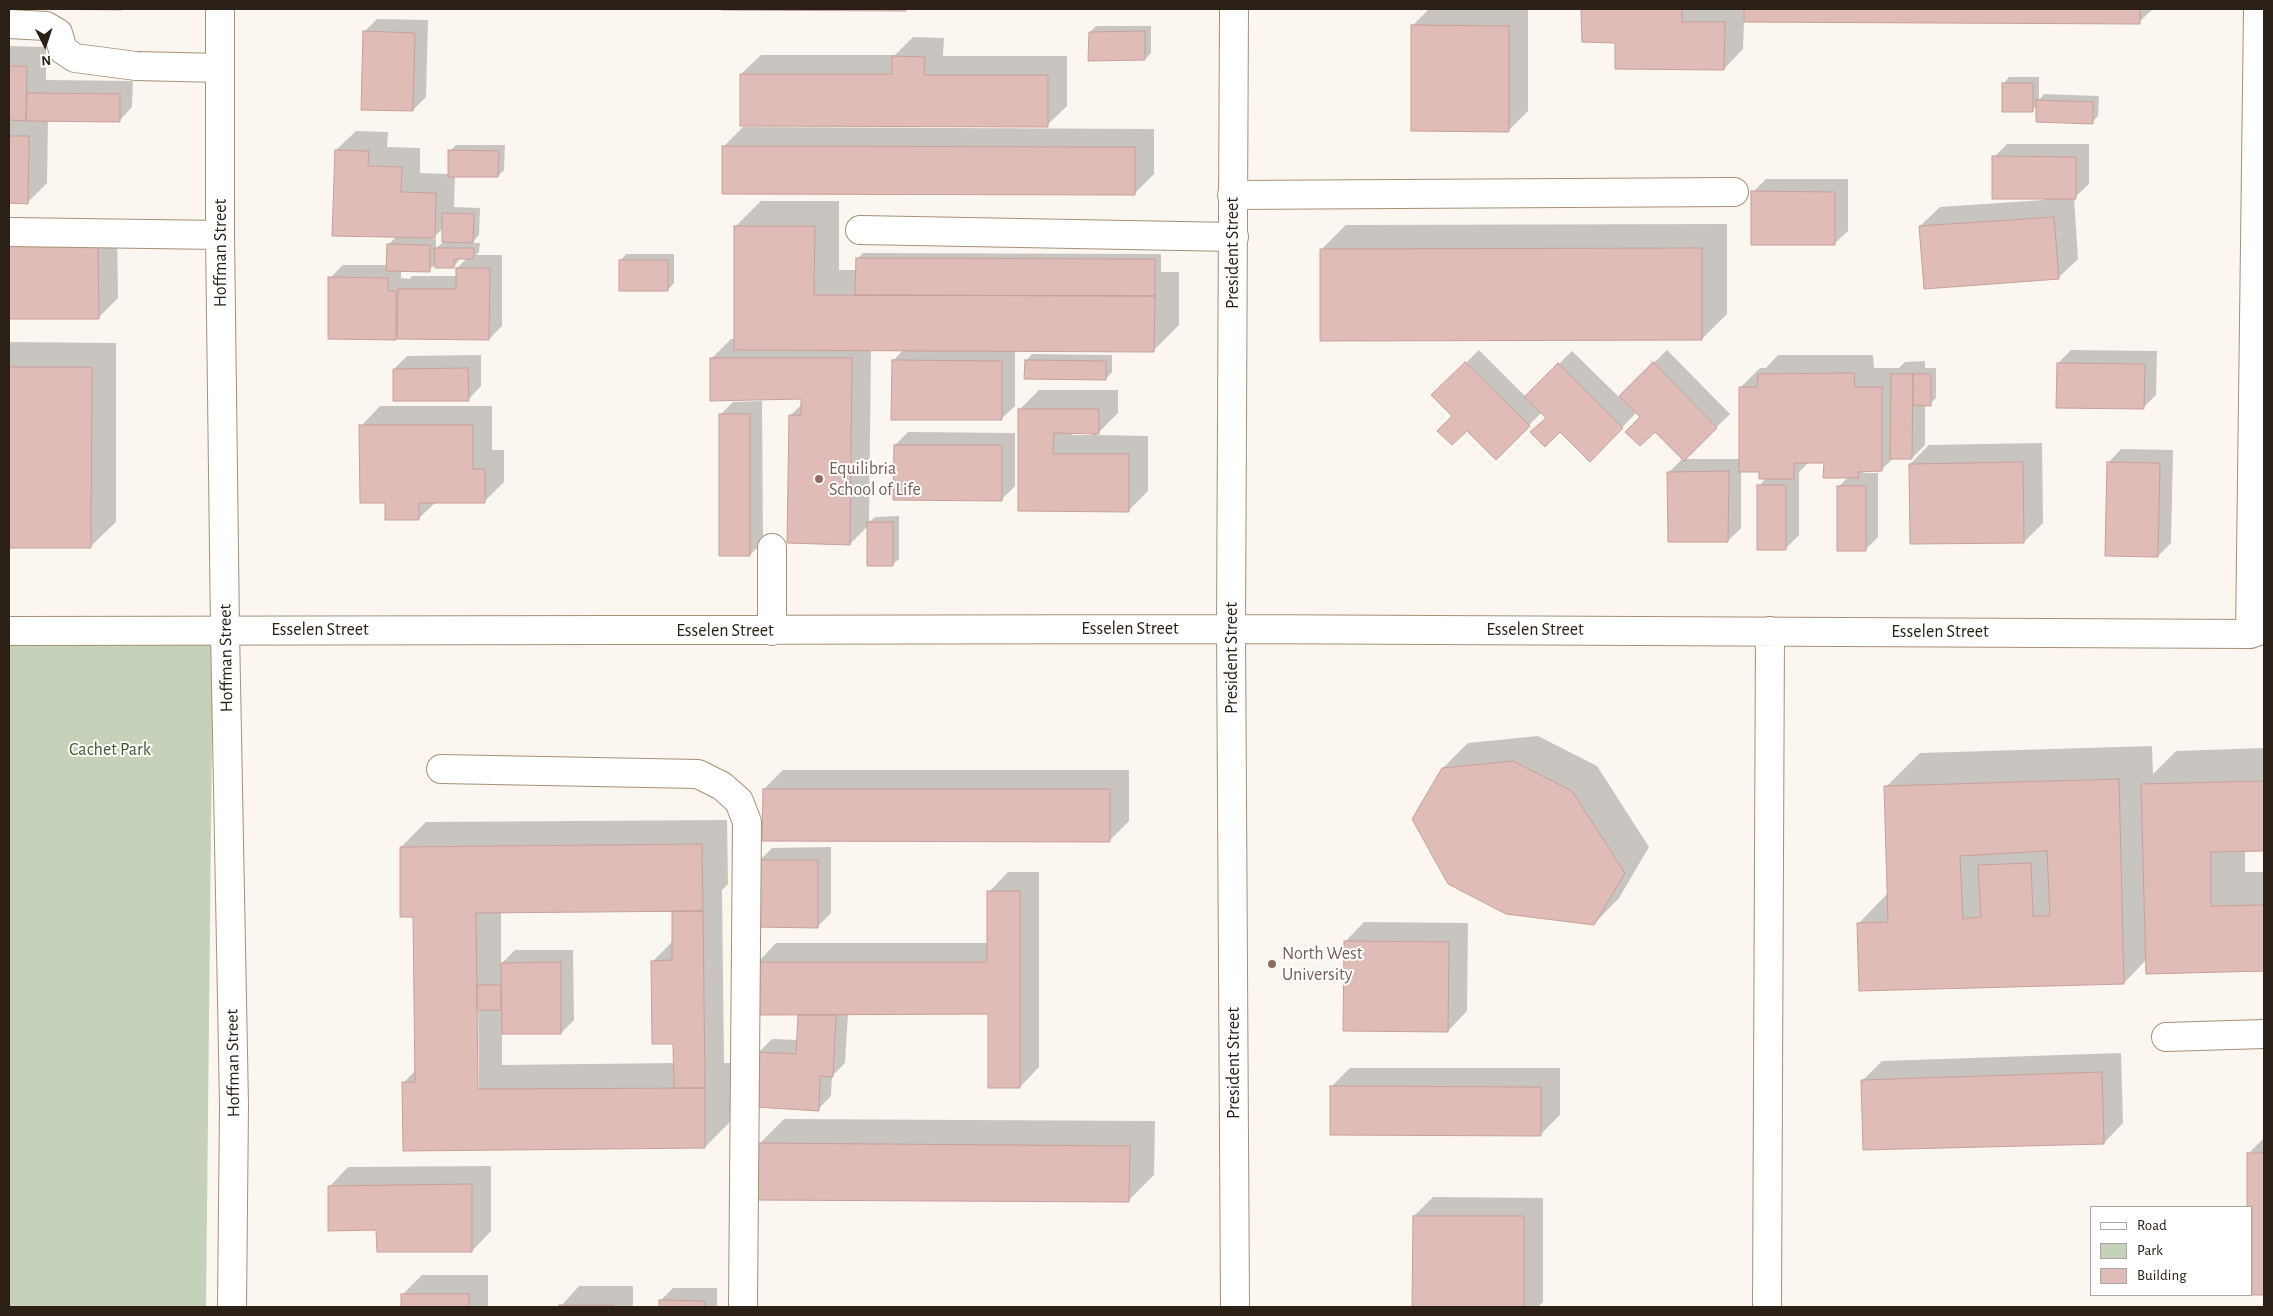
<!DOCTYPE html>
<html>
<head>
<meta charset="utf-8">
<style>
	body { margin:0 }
	#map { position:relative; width:2273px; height:1316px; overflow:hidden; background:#fbf6f0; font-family:"Alegreya Sans",sans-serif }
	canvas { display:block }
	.frame { position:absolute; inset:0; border:10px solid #2a2015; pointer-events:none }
	.legend { position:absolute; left:2090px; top:1206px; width:162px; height:90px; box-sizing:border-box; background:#fff; border:1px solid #aaa6a1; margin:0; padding:6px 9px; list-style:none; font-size:15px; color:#2a2015 }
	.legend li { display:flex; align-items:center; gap:10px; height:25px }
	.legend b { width:25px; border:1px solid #aaa6a1 }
	.north { position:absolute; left:20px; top:20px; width:50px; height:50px; -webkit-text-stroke:4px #fff; paint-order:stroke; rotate:176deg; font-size:14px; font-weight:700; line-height:20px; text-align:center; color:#2a2015 }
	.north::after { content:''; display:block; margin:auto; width:18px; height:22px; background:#2a2015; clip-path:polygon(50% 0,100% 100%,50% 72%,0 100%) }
</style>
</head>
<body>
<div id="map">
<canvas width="2273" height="1316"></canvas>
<div class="frame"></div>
<ul class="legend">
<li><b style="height:6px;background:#fff"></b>Road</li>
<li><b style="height:14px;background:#c6d1ba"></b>Park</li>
<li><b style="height:14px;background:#dfbcb7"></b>Building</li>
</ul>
<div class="north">N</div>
</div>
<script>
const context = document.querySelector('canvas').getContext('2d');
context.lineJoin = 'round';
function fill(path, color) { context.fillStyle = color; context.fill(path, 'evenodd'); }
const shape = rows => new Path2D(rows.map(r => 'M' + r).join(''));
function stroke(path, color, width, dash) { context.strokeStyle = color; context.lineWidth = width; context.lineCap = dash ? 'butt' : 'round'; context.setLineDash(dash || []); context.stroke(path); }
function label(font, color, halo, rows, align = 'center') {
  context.font = font + ' "Alegreya Sans",sans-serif'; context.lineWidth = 4; context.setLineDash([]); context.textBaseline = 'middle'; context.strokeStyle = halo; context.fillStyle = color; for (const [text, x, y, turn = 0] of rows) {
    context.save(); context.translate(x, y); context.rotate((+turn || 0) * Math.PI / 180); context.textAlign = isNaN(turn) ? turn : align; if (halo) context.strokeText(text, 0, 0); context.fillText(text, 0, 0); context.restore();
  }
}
fill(shape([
	[9,640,213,640,206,1307,9,1307]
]), '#c6d1ba');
fill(shape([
	[722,9,906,9,905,10],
	[1429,9,1528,9,1528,111,1509,130,1412,26],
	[1583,9,2153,9,2139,22,1744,21,1743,49,1724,69,1617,42,1583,41],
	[377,19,428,20,426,97,413,110,364,32],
	[1096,26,1151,26,1151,53,1145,59,1090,32],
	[913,37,944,38,943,56,1067,56,1067,106,1047,125,741,74,761,55,895,55],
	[9,46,46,47,46,80,133,81,132,107,119,121,48,120,47,183,28,202,9,202],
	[2009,77,2039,77,2039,100,2044,94,2099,96,2098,116,2092,122,2038,105,2032,110,2003,84],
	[743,127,1154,129,1154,174,1134,194,723,147],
	[356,131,388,132,387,147,420,148,420,173,449,174,450,151,456,145,505,145,504,170,498,176,455,176,454,207,480,208,479,235,472,243,480,243,479,252,476,255,502,255,502,326,489,339,399,335,395,339,330,278,343,265,388,265,388,245,397,236,336,150],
	[443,228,443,242,436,248,436,239,432,239],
	[460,258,467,258,457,268,457,276,412,276,410,279,401,278,401,270,429,270,436,264,454,267],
	[2007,144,2089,144,2089,184,2074,198,2078,259,2058,278,1920,226,1940,207,2044,200,1994,157],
	[1766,179,1848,179,1848,231,1834,244,1753,192],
	[761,201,839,201,839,270,857,270,857,259,863,253,1161,254,1161,272,1179,272,1179,325,1154,350,1015,350,1015,406,1001,419,893,361,904,349,871,349,869,522,875,517,899,516,899,559,892,565,869,525,850,544,790,416,803,403,803,398,711,359,731,339,735,339,736,226],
	[117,223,118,298,98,318,9,318,9,230],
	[1727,224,1727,314,1702,339,1321,250,1346,225],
	[626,254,674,254,674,283,668,290,620,261],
	[9,342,116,343,116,522,90,547,9,547],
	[1479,350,1526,397,1572,351,1619,397,1667,350,1730,414,1684,459,1740,459,1741,387,1760,368,1766,368,1778,355,1873,355,1874,368,1899,368,1905,362,1925,361,1925,368,1936,368,1936,398,1930,404,1925,404,1925,445,1912,458,1894,458,1881,470,1865,470,1862,473,1878,473,1878,537,1865,550,1838,487,1848,477,1825,462,1809,462,1799,472,1799,535,1786,548,1759,486,1767,477,1761,470,1741,470,1741,528,1728,541,1669,472,1683,458,1637,412,1590,460,1542,412,1496,459,1433,395],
	[2071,350,2157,351,2156,395,2143,408,2058,363],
	[1032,354,1112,355,1112,372,1106,379,1026,361],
	[481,355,481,386,468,400,394,369,407,356],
	[1039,390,1118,390,1118,413,1096,435,1148,436,1148,491,1128,511,1019,510,1020,409],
	[1072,432,1092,433,1092,435,1072,435],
	[762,401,763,542,750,555,720,415,733,402],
	[380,406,492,406,492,450,504,450,504,482,485,501,436,502,419,518,361,426],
	[908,432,1015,433,1015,486,1002,499,895,445],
	[2042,443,2043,523,2024,542,1910,464,1929,445],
	[2121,449,2173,450,2171,543,2158,556,2108,463],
	[1538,736,1597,766,1649,847,1619,898,1594,924,1443,768,1468,743],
	[2152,746,2153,774,2176,751,2264,748,2264,850,2245,850,2245,872,2264,872,2264,970,2147,973,2146,960,2124,983,1859,923,1888,893,1886,787,1920,753],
	[783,770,1129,770,1129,821,1110,840,764,789],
	[727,820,728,884,722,890,724,1063,730,1063,730,1122,705,1147,403,1083,416,1070,414,916,401,847,426,822],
	[673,910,672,942,653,961,674,1043,675,1063,502,1065,502,1033,561,1033,574,1020,573,950,515,950,501,964,501,911],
	[476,988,478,988,479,1096,476,1096],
	[831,847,831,913,818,926,759,861,772,848],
	[1008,872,1039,872,1039,1067,1020,1087,989,1013,848,1014,845,1063,832,1076,831,1096,818,1109,759,1052,772,1039,798,1040,799,1014,757,963,776,943,988,943,989,892],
	[1364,922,1468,923,1467,1011,1448,1031,1345,942],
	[2121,1053,2123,1123,2104,1143,1863,1080,1882,1061],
	[1350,1068,1560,1068,1560,1115,1540,1135,1331,1087],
	[784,1119,1155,1121,1154,1175,1129,1200,759,1144],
	[2264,1138,2264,1293,2252,1293,2252,1207,2249,1207,2248,1154],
	[491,1166,491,1231,472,1251,378,1229,329,1187,348,1167],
	[1433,1197,1543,1198,1543,1302,1538,1307,1413,1307,1414,1216],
	[422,1275,488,1275,488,1307,402,1307,402,1295],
	[579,1286,633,1286,633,1307,560,1307],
	[673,1288,717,1288,717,1307,660,1307,660,1301]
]), '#0003');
const building = shape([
	[27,9,122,9,122,10,27,9],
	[721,9,906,9,906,11,721,10,721,9],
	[1581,9,1682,9,1682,22,1725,22,1724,70,1615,69,1615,43,1582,42,1581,9],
	[1744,9,2140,9,2140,24,1744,22,1744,9],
	[1411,25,1509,26,1509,132,1411,131,1411,25],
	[363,31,415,33,413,111,361,110,363,31],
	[1145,31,1145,60,1088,61,1089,32,1145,31],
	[892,56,925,57,924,75,1048,75,1048,127,740,126,740,74,892,74,892,56],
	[9,66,27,66,26,121,9,120,9,66],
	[2002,83,2033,83,2033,112,2002,112,2002,83],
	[27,93,120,94,120,122,26,121,27,93],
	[2036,100,2093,102,2093,124,2036,122,2036,100],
	[9,136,29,136,28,204,9,203,9,136],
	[722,146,1135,147,1135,195,722,194,722,146],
	[335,150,369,151,368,166,402,167,401,192,436,193,435,238,332,236,335,150],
	[448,150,499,151,498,177,448,177,448,150],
	[1992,156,2076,157,2076,199,1992,199,1992,156],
	[1751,191,1835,192,1835,245,1751,245,1751,191],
	[442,213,474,214,473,243,442,242,442,213],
	[2054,217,2059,279,1924,289,1919,226,2054,217],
	[734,226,815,226,814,295,1155,296,1154,352,734,350,734,226],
	[9,242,98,242,99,319,9,319,9,242],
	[387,244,430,245,430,272,386,271,387,244],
	[434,248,474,248,473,259,454,259,454,268,435,268,434,248],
	[1702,248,1702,340,1320,341,1320,249,1702,248],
	[856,258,1155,259,1155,296,855,295,856,258],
	[619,260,668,260,668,291,619,291,619,260],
	[456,268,490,268,489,340,397,339,398,289,456,289,456,268],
	[328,277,388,278,388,291,396,291,396,340,328,339,328,277],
	[710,358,852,358,850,545,787,543,789,415,801,415,801,399,710,401,710,358],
	[892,360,1002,361,1002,420,891,420,892,360],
	[1025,360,1106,361,1106,380,1024,379,1025,360],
	[1465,362,1530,426,1496,460,1467,431,1452,445,1437,431,1452,416,1431,395,1465,362],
	[1653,362,1717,428,1684,461,1655,432,1640,446,1625,432,1640,417,1619,396,1653,362],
	[1558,363,1623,428,1590,462,1560,432,1545,447,1530,432,1546,418,1524,397,1558,363],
	[2057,363,2145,364,2144,409,2056,408,2057,363],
	[9,367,92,367,91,548,9,548,9,367],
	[468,368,469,401,393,401,393,369,468,368],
	[1854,373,1855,387,1882,387,1882,471,1858,472,1859,478,1823,478,1824,463,1794,463,1794,479,1759,479,1759,472,1739,472,1739,387,1757,387,1758,374,1854,373],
	[1891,374,1913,374,1912,459,1890,459,1891,374],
	[1913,374,1931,374,1931,406,1913,405,1913,374],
	[1018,409,1099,409,1099,434,1054,433,1053,454,1129,454,1129,512,1018,511,1018,409],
	[719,414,750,414,750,556,719,556,719,414],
	[359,425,473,425,473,469,485,469,485,503,419,503,419,520,385,520,385,503,360,503,359,425],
	[894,445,1002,445,1002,501,893,500,894,445],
	[2023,462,2024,543,1910,544,1909,464,2023,462],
	[2107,462,2160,463,2158,557,2105,556,2107,462],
	[1729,471,1728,542,1668,542,1667,472,1729,471],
	[1757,485,1786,485,1786,550,1757,550,1757,485],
	[1837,486,1866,486,1866,551,1837,551,1837,486],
	[867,522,893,522,893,566,867,566,867,522],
	[1513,761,1572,791,1625,873,1594,925,1506,914,1448,884,1412,819,1442,768,1513,761],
	[2119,779,2124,984,1859,991,1857,923,1888,922,1884,786,2119,779],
	[2047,851,2050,916,2033,916,2031,863,1978,865,1981,917,1963,919,1960,856,2047,851],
	[2264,781,2264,851,2211,852,2211,906,2264,905,2264,971,2146,974,2141,784,2264,781],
	[763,789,1110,789,1110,842,762,841,763,789],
	[702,844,703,911,476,913,478,1089,705,1088,705,1148,403,1151,402,1082,415,1082,413,917,400,917,400,847,702,844],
	[757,860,818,860,818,928,757,927,757,860],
	[987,891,1020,891,1020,1088,988,1088,988,1014,756,1015,756,962,987,962,987,891],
	[672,911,703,911,705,1088,674,1088,673,1044,652,1044,651,961,672,960,672,911],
	[1344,941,1449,942,1448,1032,1343,1031,1344,941],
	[561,962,561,1034,502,1034,501,963,561,962],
	[477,985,501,985,501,1010,477,1010,477,985],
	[798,1015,836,1015,833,1077,820,1076,819,1111,755,1107,757,1052,796,1054,798,1015],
	[2102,1072,2104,1144,1863,1150,1861,1080,2102,1072],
	[1330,1086,1541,1087,1541,1136,1330,1135,1330,1086],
	[757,1143,1130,1146,1129,1202,757,1200,757,1143],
	[2247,1153,2264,1153,2264,1295,2252,1295,2252,1207,2247,1207,2247,1153],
	[472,1184,472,1252,377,1252,376,1230,328,1231,328,1186,472,1184],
	[1413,1216,1524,1216,1524,1307,1412,1307,1413,1216],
	[401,1294,469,1294,469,1307,401,1307,401,1294],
	[659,1300,705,1301,705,1307,659,1307,659,1300],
	[559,1305,614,1305,614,1307,559,1307,559,1305]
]);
fill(building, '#dfbcb7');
stroke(building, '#c89f9a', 1);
const minor = shape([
	[220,9,220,235,225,630,234,1105,232,1307],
	[1234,9,1231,629,1235,1307],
	[9,24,46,26,58,33,63,50,75,58,136,66,220,68],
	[1232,195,1734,192],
	[860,230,1234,237],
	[9,232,220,235],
	[9,631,1231,629,2250,634,2264,629],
	[772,631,772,548],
	[2250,634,2258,9],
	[441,769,698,774,722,786,739,801,747,822,743,1307],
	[2166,1037,2264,1034],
	[1767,1307,1770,631]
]);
stroke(minor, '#a89074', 30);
stroke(minor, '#fff', 28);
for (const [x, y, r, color] of [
	[819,479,5,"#8d6e63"],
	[1272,964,5,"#8d6e63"]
]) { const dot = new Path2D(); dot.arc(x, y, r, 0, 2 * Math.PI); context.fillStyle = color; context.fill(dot); stroke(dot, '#fff', 2); }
label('18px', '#2a2015', '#fff', [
	["Hoffman Street",221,253,-90],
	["President Street",1233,253,-90],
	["Esselen Street",1130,629],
	["Esselen Street",320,630],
	["Esselen Street",1535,630],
	["Esselen Street",725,631],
	["Esselen Street",1940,632],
	["Hoffman Street",226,658,-91],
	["President Street",1232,658,-90],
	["Hoffman Street",233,1063,-91],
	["President Street",1234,1063,-90]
]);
label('18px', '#785e54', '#fff', [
	["Equilibria",829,469],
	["School of Life",829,490],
	["North West",1282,954],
	["University",1282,975]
], 'left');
label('18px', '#45582c', '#fff', [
	["Cachet Park",110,750]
]);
</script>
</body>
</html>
